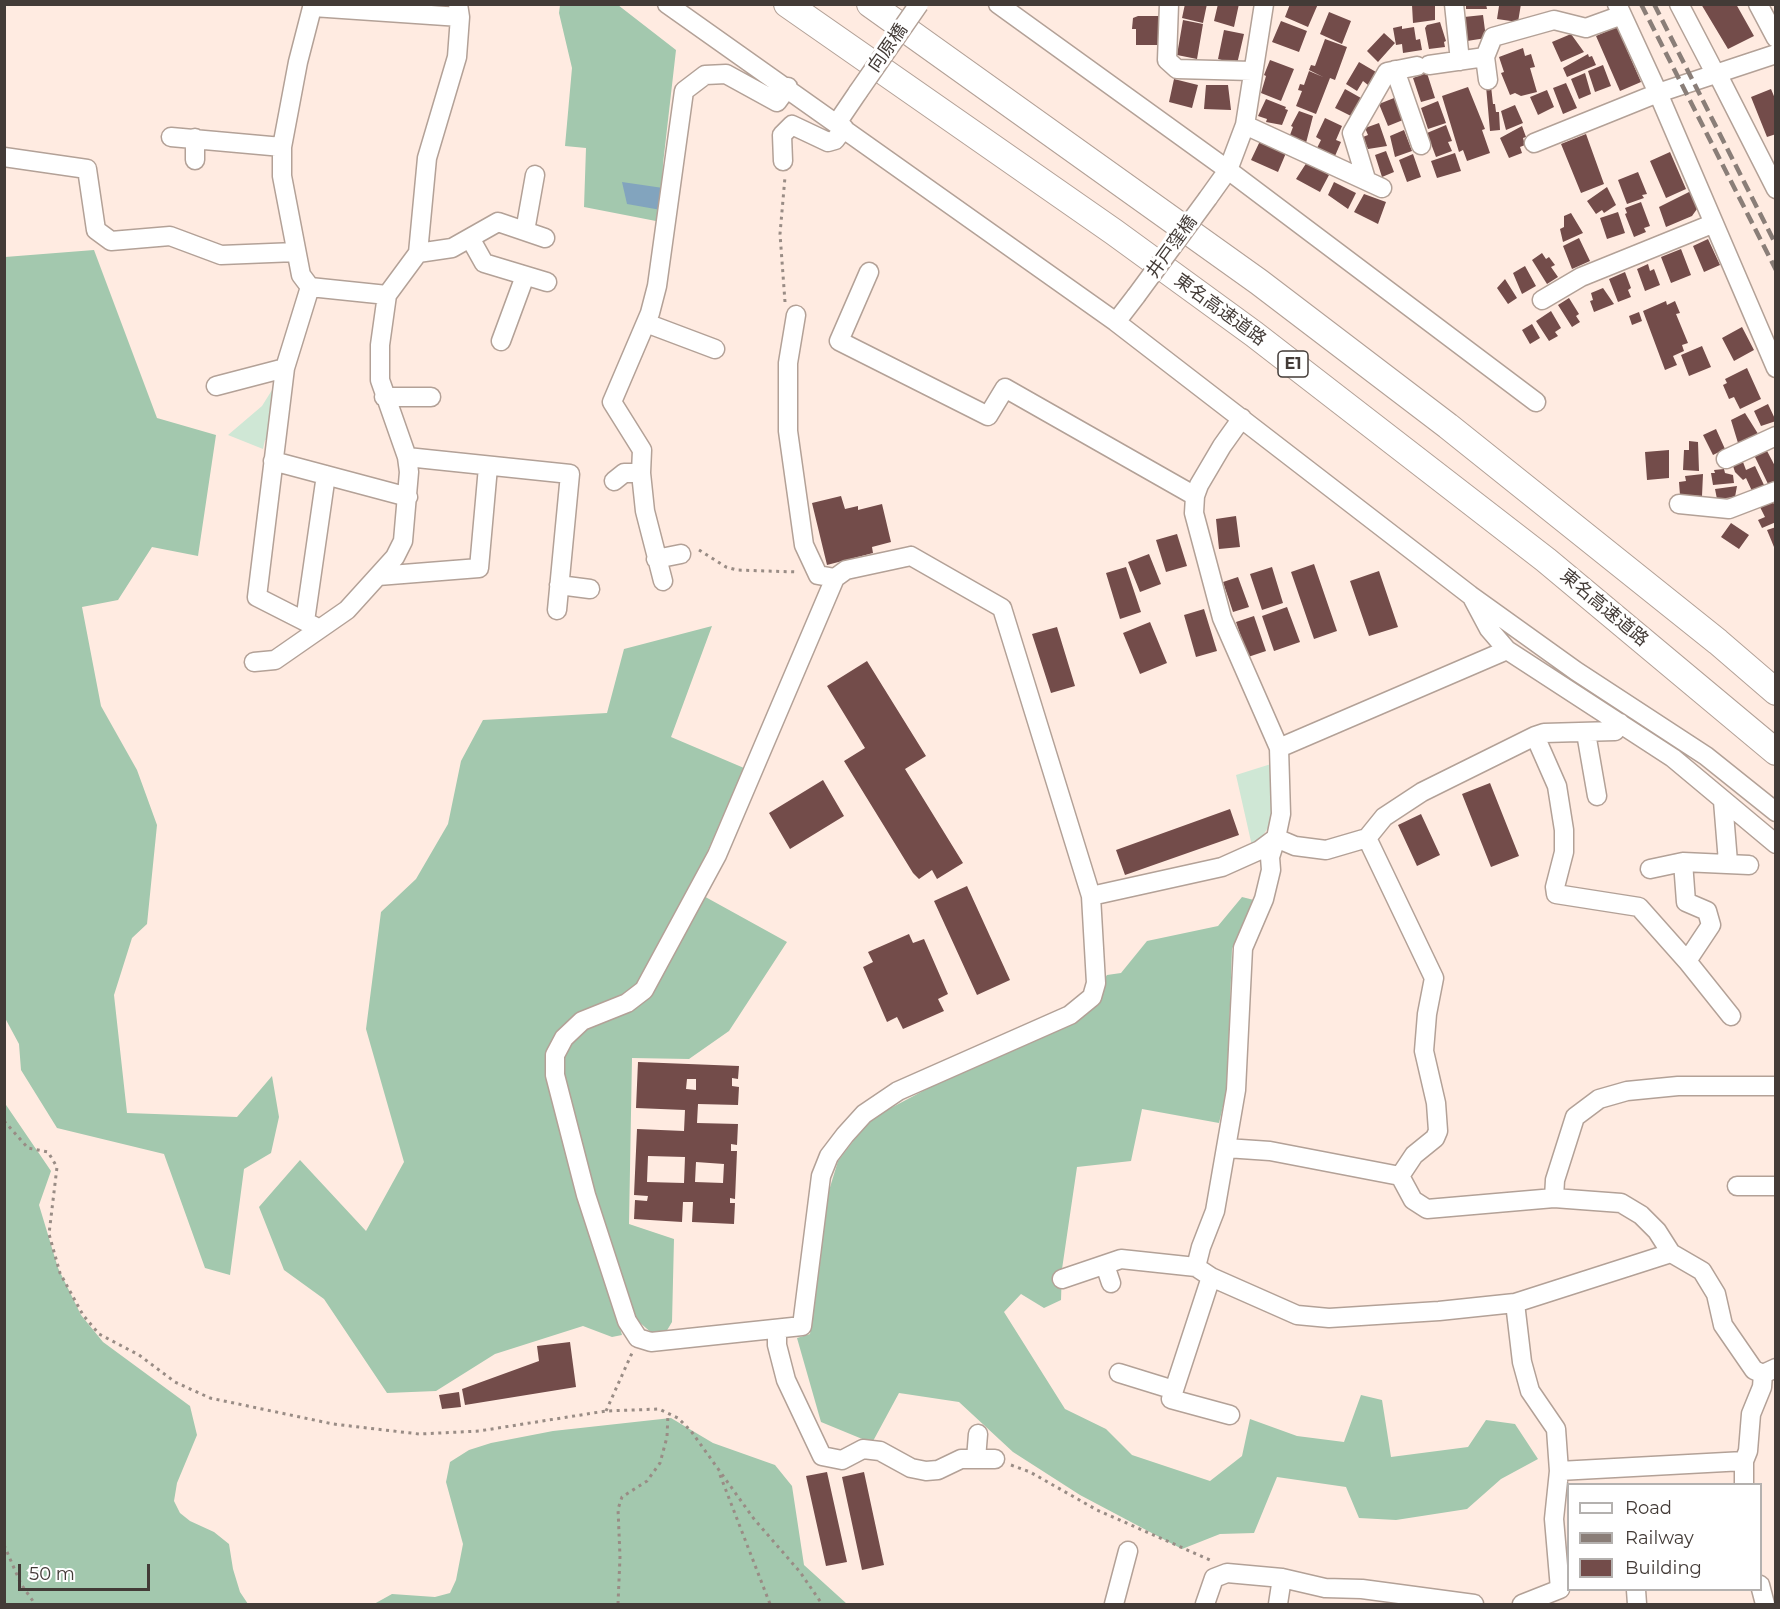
<!DOCTYPE html>
<html>
<head>
<meta charset="utf-8">
<style>
	body { margin:0 }
	#map { position:relative; width:1780px; height:1609px; overflow:hidden; background:#ffebe1; font-family:Montserrat,sans-serif }
	canvas { display:block }
	.frame { position:absolute; inset:0; border:6px solid #433b37; pointer-events:none }
	.legend { position:absolute; left:1567px; top:1483px; width:195px; height:108px; box-sizing:border-box; background:#fff; border:2px solid #b4b1af; margin:0; padding:8px 10px; list-style:none; font-size:18px; color:#433b37 }
	.legend li { display:flex; align-items:center; gap:12px; height:30px }
	.legend b { width:30px; border:2px solid #b4b1af }
	.scale { position:absolute; left:18px; top:1564px; width:132px; height:27px; box-sizing:border-box; border:3px solid #433b37; border-top:0; padding-left:8px; font-size:18px; line-height:21px; white-space:nowrap; color:#433b37; -webkit-text-stroke:4px #fff; paint-order:stroke }
</style>
</head>
<body>
<div id="map">
<canvas width="1780" height="1609"></canvas>
<div class="frame"></div>
<ul class="legend">
<li><b style="height:8px;background:#fff"></b>Road</li>
<li><b style="height:8px;background:#8a7e78"></b>Railway</li>
<li><b style="height:16px;background:#734c4a"></b>Building</li>
</ul>
<div class="scale">50 m</div>
</div>
<script>
const context = document.querySelector('canvas').getContext('2d');
context.lineJoin = 'round';
function fill(path, color) { context.fillStyle = color; context.fill(path, 'evenodd'); }
const shape = rows => new Path2D(rows.map(r => 'M' + r).join(''));
function stroke(path, color, width, dash) { context.strokeStyle = color; context.lineWidth = width; context.lineCap = dash ? 'butt' : 'round'; context.setLineDash(dash || []); context.stroke(path); }
function label(font, color, halo, rows, align = 'center') {
  context.font = font + ' Montserrat,"Noto Sans JP",sans-serif'; context.lineWidth = 6; context.setLineDash([]); context.textBaseline = 'middle'; context.strokeStyle = halo; context.fillStyle = color; for (const [text, x, y, turn = 0] of rows) {
    context.save(); context.translate(x, y); context.rotate((+turn || 0) * Math.PI / 180); context.textAlign = isNaN(turn) ? turn : align; if (halo) context.strokeText(text, 0, 0); context.fillText(text, 0, 0); context.restore();
  }
}
fill(shape([
	[272,390,275,392,270,441,265,440,263,449,228,435,262,406],
	[1271,764,1274,818,1257,845,1252,846,1236,775]
]), '#cfe7d5');
fill(shape([
	[560,5,618,5,676,50,663,164,661,222,584,207,586,148,565,146,572,68,559,13],
	[94,250,157,418,216,435,198,556,152,547,118,600,82,607,101,706,137,770,157,825,147,924,132,938,114,995,127,1113,237,1117,272,1076,279,1117,271,1153,244,1169,230,1275,205,1268,164,1154,57,1128,21,1070,19,1044,5,1018,5,257],
	[712,626,671,737,744,768,691,889,787,942,729,1031,689,1059,632,1058,629,1224,674,1239,672,1322,666,1332,654,1335,630,1314,605,1278,622,1335,612,1337,583,1326,495,1354,436,1391,387,1393,324,1299,284,1270,259,1207,300,1160,366,1231,404,1162,366,1029,381,912,416,879,448,824,461,761,483,720,607,713,624,649],
	[1242,897,1254,900,1232,949,1227,1090,1219,1123,1142,1109,1131,1161,1077,1167,1062,1269,1061,1300,1044,1308,1021,1294,1004,1312,1065,1409,1106,1429,1132,1455,1210,1481,1242,1456,1250,1419,1297,1436,1344,1442,1361,1395,1382,1400,1391,1457,1468,1447,1486,1420,1515,1424,1538,1459,1501,1479,1467,1509,1396,1520,1359,1518,1346,1487,1277,1477,1254,1533,1220,1534,1182,1549,1080,1495,1013,1452,959,1402,899,1393,872,1443,821,1422,797,1338,810,1334,824,1207,838,1161,870,1119,940,1082,1079,1019,1094,1008,1100,985,1107,975,1121,973,1147,941,1218,926],
	[4,1102,51,1171,39,1205,58,1268,81,1315,103,1342,190,1406,197,1435,177,1483,174,1501,180,1513,190,1521,214,1532,229,1544,233,1569,240,1592,248,1604,5,1604],
	[671,1418,713,1443,775,1465,792,1486,804,1565,847,1604,374,1604,392,1594,435,1597,450,1593,456,1580,463,1544,446,1482,450,1462,469,1450,491,1443,553,1431]
]), '#a3c8ae');
fill(shape([
	[622,182,663,188,661,210,627,204]
]), '#82a4be');
fill(shape([
	[1185,4,1207,4,1203,23,1182,18],
	[1218,4,1239,4,1234,27,1214,21],
	[1290,4,1318,4,1308,27,1285,17],
	[1466,4,1486,4,1487,9,1466,9],
	[1521,4,1518,22,1497,19,1499,6],
	[1701,4,1736,4,1754,36,1728,49],
	[1412,5,1435,5,1435,20,1413,23],
	[1329,12,1351,21,1342,44,1320,34],
	[1483,15,1486,38,1467,41,1464,17],
	[1138,16,1160,16,1159,45,1136,45,1136,29,1132,29,1133,18],
	[1183,20,1203,24,1197,59,1177,55],
	[1281,21,1307,31,1299,52,1272,42],
	[1440,22,1446,41,1444,42,1445,47,1429,49,1425,28,1427,25],
	[1402,26,1402,29,1414,27,1416,40,1420,39,1422,50,1403,53,1402,44,1396,45,1393,28],
	[1617,27,1641,82,1620,91,1596,36],
	[1224,30,1244,34,1237,64,1218,59],
	[1384,33,1395,43,1378,62,1367,51],
	[1571,34,1584,52,1561,62,1552,42],
	[1325,39,1347,47,1335,80,1330,78,1316,114,1296,106,1302,91,1298,90,1300,84,1304,85,1309,71,1323,77,1309,70,1311,65,1315,66],
	[1523,48,1525,56,1531,54,1535,67,1530,68,1537,92,1521,96,1515,93,1510,95,1501,73,1504,72,1499,57],
	[1588,54,1589,57,1592,56,1596,65,1567,77,1563,68],
	[1270,60,1294,69,1281,101,1261,93,1266,76,1264,75],
	[1359,62,1376,72,1368,85,1363,81,1357,91,1346,84],
	[1603,65,1611,86,1595,92,1588,71],
	[1427,73,1435,98,1421,102,1413,78],
	[1585,73,1591,94,1579,99,1571,79],
	[1174,79,1198,85,1192,108,1169,102],
	[1566,83,1577,108,1563,114,1553,88],
	[1206,85,1228,85,1231,110,1204,109],
	[1486,86,1491,86,1493,104,1495,104,1496,112,1499,112,1500,130,1490,131],
	[1468,87,1485,129,1482,130,1490,153,1467,161,1463,150,1459,152,1442,96],
	[1345,89,1361,98,1351,116,1335,108],
	[1771,89,1776,101,1776,134,1767,137,1751,97],
	[1547,90,1554,107,1538,115,1530,97],
	[1394,98,1403,120,1388,126,1379,104],
	[1266,99,1286,107,1285,109,1288,110,1282,125,1266,122,1267,119,1258,116],
	[1438,101,1446,123,1428,129,1421,108],
	[1515,105,1523,123,1506,130,1501,111],
	[1299,111,1313,116,1306,143,1290,135,1293,127,1291,126],
	[1325,118,1342,126,1336,140,1341,142,1335,156,1317,148,1321,140,1316,137],
	[1379,123,1387,146,1368,149,1363,137,1368,135,1365,128],
	[1446,125,1452,141,1448,142,1452,151,1436,157,1427,133],
	[1522,126,1526,137,1523,138,1525,145,1520,147,1522,153,1509,158,1500,138],
	[1404,130,1412,151,1395,157,1390,136],
	[1586,134,1604,184,1581,193,1561,144],
	[1260,141,1286,153,1278,172,1251,160],
	[1386,151,1394,172,1382,177,1375,155],
	[1670,152,1686,189,1666,198,1650,161],
	[1455,153,1461,171,1437,178,1431,161],
	[1413,154,1421,177,1407,182,1399,160],
	[1307,162,1329,175,1320,192,1296,179],
	[1638,172,1647,194,1642,195,1644,198,1627,204,1618,180],
	[1334,182,1356,193,1348,209,1328,195],
	[1607,187,1616,205,1604,213,1602,210,1596,214,1587,201],
	[1691,191,1697,209,1692,216,1666,227,1659,207],
	[1364,194,1386,202,1378,224,1354,212],
	[1641,202,1650,226,1644,228,1646,232,1634,237,1625,214,1627,213,1625,208],
	[1618,212,1625,233,1607,239,1600,218],
	[1571,213,1583,233,1563,242,1560,229,1564,227,1564,216],
	[1579,238,1590,261,1572,269,1563,246],
	[1708,239,1720,265,1704,272,1693,246],
	[1681,249,1691,275,1671,283,1661,257],
	[1542,253,1546,259,1549,257,1555,265,1551,267,1558,277,1547,284,1532,260],
	[1648,264,1650,271,1654,269,1660,285,1645,291,1637,269],
	[1525,266,1536,286,1522,294,1513,273],
	[1625,272,1631,288,1628,290,1631,297,1618,302,1609,279],
	[1505,279,1517,298,1508,304,1497,288],
	[1603,288,1614,304,1594,312,1590,301,1593,300,1591,293],
	[1569,298,1579,314,1576,316,1580,322,1572,327,1558,305],
	[1666,301,1667,305,1675,301,1680,313,1676,314,1688,343,1682,345,1684,351,1673,356,1677,365,1665,370,1643,311],
	[1551,311,1561,328,1555,332,1558,336,1549,341,1536,321],
	[1639,312,1642,321,1632,325,1629,316],
	[1532,324,1540,338,1530,344,1522,330],
	[1742,327,1754,350,1734,361,1722,338],
	[1702,346,1711,367,1689,376,1681,355],
	[1747,368,1761,399,1740,409,1734,397,1729,399,1723,385,1727,383,1725,379],
	[1768,404,1776,421,1761,426,1754,411],
	[1745,413,1760,437,1752,441,1750,437,1738,443,1731,420],
	[1716,429,1725,449,1713,455,1703,435],
	[1689,441,1698,442,1699,471,1683,470,1684,450,1689,450],
	[1766,449,1776,468,1776,480,1768,484,1754,455],
	[1669,450,1669,478,1647,480,1645,452],
	[1743,462,1746,470,1755,466,1764,485,1752,491,1746,478,1743,480,1735,472,1733,466],
	[1724,469,1725,473,1733,475,1734,483,1713,485,1711,473,1715,473,1714,470],
	[1703,474,1702,496,1680,495,1679,482,1686,481,1685,476],
	[1737,486,1735,497,1717,499,1715,489],
	[841,496,845,509,858,506,858,510,882,504,891,542,872,547,873,553,827,565,812,503],
	[1772,501,1776,507,1776,522,1762,528,1758,520,1765,517,1760,507],
	[1236,516,1240,547,1219,549,1216,519],
	[1731,523,1749,535,1739,549,1721,537],
	[1776,527,1776,546,1774,547,1767,530],
	[1177,534,1187,566,1166,572,1156,540],
	[1149,554,1161,584,1140,592,1128,562],
	[1314,564,1337,631,1314,639,1291,572],
	[1126,567,1141,612,1120,619,1106,573],
	[1272,567,1283,603,1262,610,1250,574],
	[1379,571,1398,627,1369,636,1350,581],
	[1238,577,1249,607,1233,612,1223,582],
	[1287,607,1300,642,1274,651,1262,616],
	[1204,609,1217,651,1196,657,1184,615],
	[1254,616,1266,651,1248,657,1236,622],
	[1150,622,1167,663,1140,674,1123,633],
	[1057,627,1075,686,1051,693,1032,634],
	[867,661,926,756,905,769,963,863,937,879,932,870,919,879,913,873,844,761,865,748,827,686],
	[823,780,844,816,790,849,769,813],
	[1490,783,1519,856,1491,867,1462,794],
	[1230,809,1239,835,1125,875,1116,850],
	[1421,814,1440,855,1417,866,1398,825],
	[967,886,1010,980,977,995,934,901],
	[909,934,913,943,924,939,948,994,938,999,944,1011,903,1029,897,1017,887,1022,863,967,873,962,868,952],
	[638,1062,739,1066,738,1079,732,1078,732,1086,739,1087,738,1105,698,1104,697,1123,738,1124,737,1145,731,1144,731,1151,737,1151,735,1199,730,1198,730,1203,735,1203,734,1224,692,1222,693,1202,683,1202,682,1222,634,1219,635,1200,647,1201,648,1196,634,1195,637,1129,684,1131,685,1110,636,1108],
	[687,1079,696,1079,696,1090,686,1089],
	[648,1156,685,1157,684,1183,647,1182],
	[696,1162,724,1164,723,1183,695,1182],
	[570,1342,576,1387,465,1405,462,1389,539,1361,537,1346],
	[459,1392,461,1407,442,1409,439,1395],
	[827,1472,847,1562,826,1566,806,1476],
	[864,1472,884,1565,862,1570,842,1477]
]), '#734c4a');
const minor = shape([
	[313,4,298,62,282,147,282,176,301,275,310,287,387,295],
	[667,4,1116,322,1470,595,1576,671,1706,756,1776,812],
	[998,4,1228,170,1536,402],
	[1169,4,1167,60,1177,69,1252,71],
	[1454,4,1460,61],
	[1617,4,1658,93,1776,368],
	[1679,4,1716,75],
	[1758,4,1776,38],
	[313,7,460,17],
	[1485,57,1488,80],
	[1429,65,1485,57,1493,37,1554,20,1586,28,1622,15],
	[1395,70,1421,145],
	[1718,75,1776,189],
	[837,123,858,92],
	[1245,125,1382,188],
	[171,137,282,147],
	[1534,143,1658,93,1776,54],
	[4,157,87,169,96,230,111,241,170,236,221,255,296,252],
	[195,160,195,138],
	[783,161,782,135,792,125,828,142,835,140,844,128],
	[1366,179,1352,133,1387,72,1417,66],
	[1208,198,1228,170,1245,125,1264,4],
	[525,231,535,175],
	[470,238,484,263,547,282],
	[418,253,452,248,498,222,545,238],
	[869,272,839,341,988,416,1005,388,1195,496],
	[310,287,285,368,257,597,318,628],
	[1542,300,1581,277,1712,224],
	[796,315,788,363,788,431,804,545,818,575,835,578],
	[1116,322,1136,296],
	[646,323,715,349],
	[501,341,525,276],
	[216,386,285,368],
	[384,397,431,397],
	[407,457,570,474,557,610],
	[1726,459,1776,436],
	[273,461,408,497],
	[614,481,624,473,641,473],
	[1679,504,1729,509,1776,491],
	[911,556,1002,608,1091,896,1096,983,1092,997,1070,1015,898,1091,864,1114,845,1135,829,1156,821,1176,802,1326,651,1342,638,1338,627,1321,586,1195,555,1075,555,1055,564,1038,582,1021,627,1003,644,990,717,855,835,578,846,570,911,556],
	[656,559,681,554],
	[378,576,479,568,488,467],
	[663,581,645,511,641,473,642,450,612,402,650,313,657,286,684,91,705,75,726,74,777,102,788,87],
	[559,585,590,589],
	[1473,599,1489,629,1507,650,1673,758,1776,844],
	[305,621,326,475],
	[254,662,275,660,347,610,395,557,403,541,409,472,407,457,380,380,380,345,387,295,418,253,427,158,457,57,460,17,458,4],
	[1620,723,1615,731,1544,733,1535,736,1422,792,1384,817,1367,838,1326,850,1295,846,1276,838,1270,857,1271,870,1264,899,1243,948,1236,1090,1215,1211,1201,1247,1196,1267,1211,1277,1297,1315,1329,1318,1439,1311,1515,1303,1671,1253],
	[1586,733,1597,796],
	[1535,736,1557,786,1564,830,1564,852,1555,887,1556,894,1639,907,1687,961,1711,925,1707,911,1686,902,1683,862],
	[1279,748,1507,650],
	[1723,801,1728,862],
	[1367,838,1434,978,1427,1014,1424,1051,1436,1103,1438,1131,1435,1138,1414,1155,1400,1176],
	[1650,869,1683,862,1749,865],
	[1091,896,1222,867,1260,850,1276,838,1281,814,1279,748,1222,618,1194,513,1195,496,1199,485,1222,446,1242,418],
	[1687,961,1731,1016],
	[1226,1148,1270,1151,1400,1176],
	[1400,1176,1413,1200,1427,1209,1554,1198,1621,1203,1641,1215,1657,1231,1671,1253,1702,1271,1716,1294,1723,1325,1754,1370,1763,1374,1776,1368],
	[1737,1186,1776,1186],
	[1554,1198,1555,1180,1575,1117,1599,1099,1627,1091,1678,1086,1776,1086],
	[1105,1265,1111,1283],
	[1062,1279,1121,1259,1196,1267],
	[1515,1303,1522,1362,1530,1391,1556,1429,1559,1471,1554,1519,1560,1589,1522,1604],
	[777,1329,777,1345,786,1380,822,1456,842,1460,863,1449,880,1451,911,1468,926,1471,938,1470,961,1459,995,1459],
	[1119,1373,1174,1390,1211,1277],
	[1174,1390,1171,1399,1230,1415],
	[976,1459,978,1434],
	[1559,1471,1744,1461],
	[1744,1484,1744,1461,1748,1451,1751,1414,1762,1387,1763,1374],
	[1760,1585,1765,1604],
	[1636,1590,1637,1604],
	[1114,1604,1128,1551],
	[1205,1604,1214,1578,1227,1573,1282,1578,1325,1588,1362,1589,1474,1604],
	[1278,1604,1282,1578]
]);
const highway = shape([
	[787,4,1114,232,1254,334,1546,560,1776,752],
	[870,4,1259,282,1448,426,1718,642,1776,692]
]);
stroke(minor, '#b3a197', 21);
stroke(highway, '#b3a197', 28);
stroke(shape([
	[785,302,780,234,785,177],
	[699,550,726,567,737,570,798,572],
	[4,1121,28,1148,48,1152,57,1167,49,1234,60,1273,83,1315,99,1334,139,1355,175,1382,210,1398,333,1424,419,1434,479,1431,606,1411,659,1409,678,1418,691,1431,754,1519,800,1572,822,1604],
	[606,1411,632,1353],
	[1011,1465,1030,1472,1097,1510,1210,1560],
	[720,1475,770,1604],
	[4,1545,21,1584,35,1604],
	[618,1604,620,1557,618,1509,622,1497,647,1481,660,1463,667,1437,668,1414]
]), '#998c85', 3, [3, 4.5]);
stroke(minor, '#fff', 18);
stroke(highway, '#fff', 26);
stroke(shape([
	[1641,4,1776,270],
	[1654,4,1776,245]
]), '#8a7e78', 4.5, [12, 6]);
const minorBridge = shape([
	[858,92,919,4],
	[1136,296,1208,198]
]);
stroke(minorBridge, '#b3a197', 21, []);
stroke(minorBridge, '#fff', 18);
for (const [x, y, w] of [
	[1293,364,30]
]) { const box = new Path2D(); box.roundRect(x - w / 2, y - 13, w, 26, 4.5); context.fillStyle = '#fff'; context.fill(box); stroke(box, '#433b37', 1.5); }
label('bold 16px', '#433b37', null, [
	["E1",1293,364]
]);
label('18px', '#433b37', '#fff', [
	["向原橋",888,48,-55],
	["井戸窪橋",1172,247,-54],
	["東名高速道路",1220,310,36],
	["東名高速道路",1604,608,40]
]);
</script>
</body>
</html>
